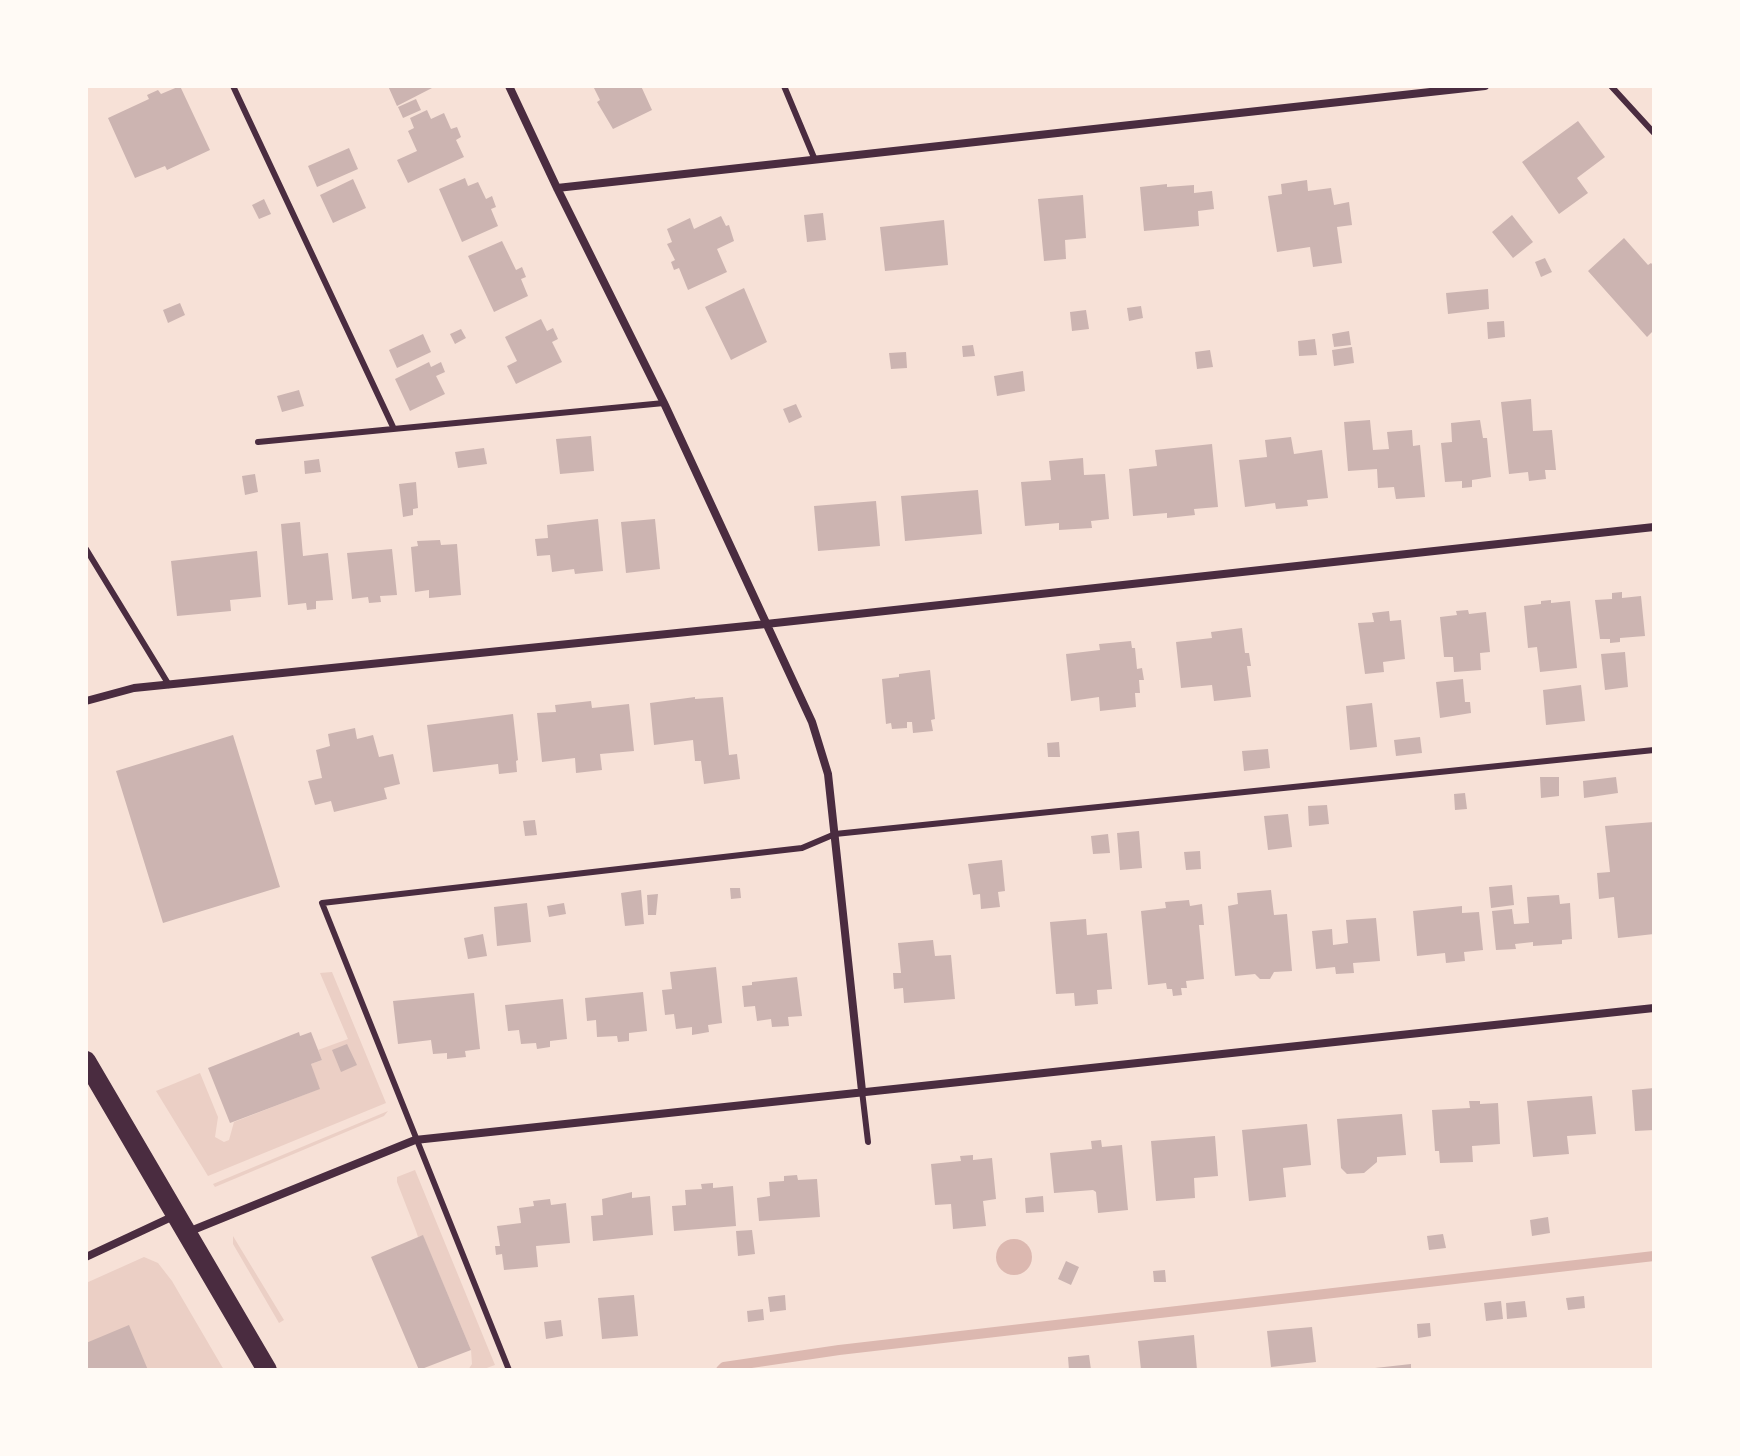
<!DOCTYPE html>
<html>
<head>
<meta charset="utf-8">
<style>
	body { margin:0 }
	#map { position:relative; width:1740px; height:1456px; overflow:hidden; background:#f7e1d7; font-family:"Open Sans",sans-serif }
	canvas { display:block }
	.frame { position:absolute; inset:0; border:88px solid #fffaf5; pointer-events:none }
</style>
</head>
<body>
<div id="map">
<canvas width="1740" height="1456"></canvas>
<div class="frame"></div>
</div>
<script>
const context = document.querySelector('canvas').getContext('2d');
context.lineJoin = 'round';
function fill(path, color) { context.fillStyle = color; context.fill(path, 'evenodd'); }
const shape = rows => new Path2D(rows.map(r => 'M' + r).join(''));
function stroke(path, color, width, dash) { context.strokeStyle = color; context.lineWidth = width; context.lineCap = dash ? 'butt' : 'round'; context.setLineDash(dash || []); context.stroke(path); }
fill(shape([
	[332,972,386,1103,208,1176,156,1091,200,1073,218,1117,215,1137,224,1142,229,1140,234,1122,319,1089,311,1064,322,1060,318,1050,348,1039,320,973],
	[388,1111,384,1116,215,1187,213,1184],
	[415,1170,495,1365,481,1370,468,1370,472,1364,471,1350,423,1236,418,1237,416,1231,397,1182,397,1177],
	[233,1236,284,1320,279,1323,233,1244],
	[144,1257,158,1263,172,1281,224,1370,86,1370,86,1283]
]), '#ebcfc5');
fill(shape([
	'996 1257a18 18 0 1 1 36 0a18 18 0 1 1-36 0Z'
]), '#dcb8b0');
stroke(shape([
	[721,1370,724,1367,839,1350,1654,1256]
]), '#dcb8b0', 10);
fill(shape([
	[180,86,210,150,167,170,165,166,135,178,108,118,149,99,147,95,158,90,161,94],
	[388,86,431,86,432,88,397,106],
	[593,86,641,86,652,110,613,129,597,102,600,100],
	[416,99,421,110,403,118,398,107],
	[427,110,431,119,444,113,451,129,457,127,461,137,456,140,464,157,408,183,397,160,417,151,408,131,414,128,410,118],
	[1578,121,1605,157,1577,178,1588,193,1559,214,1522,162],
	[349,148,358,169,317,187,308,166],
	[465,178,468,186,478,182,486,199,492,196,496,207,491,209,498,226,462,242,439,189],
	[353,179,366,208,333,223,320,195],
	[1307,180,1308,191,1331,188,1334,205,1349,202,1352,225,1337,227,1342,263,1313,267,1310,247,1277,252,1268,196,1282,194,1281,184],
	[1167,184,1167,187,1194,185,1194,193,1212,191,1214,209,1198,211,1199,226,1144,231,1140,187],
	[1083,195,1086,238,1065,240,1066,259,1044,261,1038,199],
	[264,199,271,214,259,219,252,205],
	[823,213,826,240,807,242,804,215],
	[1512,215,1533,242,1513,258,1492,232],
	[721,216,726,226,729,225,734,241,717,249,727,272,688,290,679,268,674,270,671,262,675,260,667,244,672,242,667,229,690,218,694,229],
	[944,220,948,265,885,271,880,227],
	[1624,238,1648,265,1651,263,1654,266,1654,330,1647,337,1588,271],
	[502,241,516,270,522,267,526,277,521,279,528,296,494,312,468,256],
	[1545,258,1552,272,1541,277,1535,262],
	[744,288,767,342,731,360,705,307],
	[1488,289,1489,309,1448,314,1446,293],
	[180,303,185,315,168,323,163,310],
	[1141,306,1143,318,1129,321,1127,308],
	[1086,310,1089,329,1072,331,1070,312],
	[541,319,547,331,553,328,558,339,552,342,562,362,516,384,507,366,517,361,505,337],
	[1504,321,1505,337,1488,339,1487,322],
	[461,329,466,338,455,344,450,334],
	[1349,331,1351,345,1334,347,1332,334],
	[423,334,431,352,397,368,389,350],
	[1315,339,1317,355,1299,356,1298,341],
	[973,345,975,356,963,357,962,346],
	[1352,347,1354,363,1334,366,1332,350],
	[1210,350,1213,367,1197,369,1195,352],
	[906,352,907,368,891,369,889,353],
	[429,362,431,367,441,362,445,372,436,376,445,394,410,411,395,379],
	[1023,371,1025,391,997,396,994,376],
	[299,390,304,406,282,412,277,396],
	[1531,399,1533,431,1552,430,1556,470,1545,470,1546,479,1529,481,1528,472,1509,474,1501,402],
	[796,404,802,417,789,423,783,409],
	[1370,420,1373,450,1389,449,1387,432,1412,430,1413,446,1420,445,1425,497,1396,499,1394,487,1378,488,1377,469,1348,471,1344,422],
	[1480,420,1483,438,1487,438,1491,477,1472,480,1472,487,1462,488,1462,481,1445,482,1441,443,1452,442,1451,423],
	[591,436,594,471,560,474,556,439],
	[1291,437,1294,454,1322,450,1328,498,1307,500,1308,506,1276,509,1275,503,1245,507,1239,460,1267,457,1265,440],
	[1212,444,1218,507,1194,509,1195,515,1167,518,1167,513,1133,516,1129,469,1157,466,1155,450],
	[484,448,487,464,458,468,455,452],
	[1083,458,1084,475,1105,474,1109,519,1091,521,1092,528,1059,530,1059,523,1025,526,1021,482,1051,480,1049,461],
	[319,459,321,472,305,474,304,461],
	[255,474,258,492,245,495,242,476],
	[416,482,418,508,413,509,413,515,403,517,399,484],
	[978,490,982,534,905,541,901,496],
	[876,501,880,546,818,551,814,506],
	[598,519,603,571,575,574,574,569,552,572,550,555,537,556,535,539,548,538,547,525],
	[655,519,660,569,626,573,621,522],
	[300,522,303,556,328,553,333,600,316,601,316,609,307,610,306,603,288,605,281,524],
	[440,540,441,545,457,544,461,595,429,598,429,590,415,592,411,547,418,546,417,541],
	[392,549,397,595,380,596,381,602,369,603,368,597,352,599,347,553],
	[257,551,261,597,230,600,231,611,177,616,171,561],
	[1622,592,1622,598,1641,596,1645,636,1620,638,1620,642,1610,643,1610,639,1600,639,1595,600,1612,599,1612,593],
	[1551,600,1551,603,1570,601,1577,668,1540,672,1537,647,1528,648,1524,606,1541,604,1541,601],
	[1468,610,1469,614,1486,612,1490,652,1480,653,1481,670,1454,672,1453,657,1444,657,1440,617,1457,615,1456,611],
	[1389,611,1390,621,1401,620,1405,659,1383,662,1384,672,1365,674,1358,623,1374,622,1372,613],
	[1242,628,1245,653,1249,653,1251,666,1247,666,1251,697,1214,701,1212,685,1181,688,1176,642,1212,638,1211,632],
	[1131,641,1132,648,1135,648,1137,669,1142,668,1144,680,1139,680,1140,693,1135,693,1136,707,1100,711,1099,697,1071,701,1066,654,1100,650,1099,644],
	[1625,652,1628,687,1605,690,1601,654],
	[930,670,935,719,931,720,933,731,913,733,912,722,907,722,907,728,892,729,891,723,886,724,882,679,899,677,899,674],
	[1463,679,1465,702,1470,702,1471,713,1440,718,1436,682],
	[1581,685,1585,721,1546,725,1543,690],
	[695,697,695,699,723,697,729,755,737,754,740,779,704,784,701,761,695,761,693,740,654,745,650,703],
	[591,701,592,708,629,704,634,751,600,754,602,770,576,773,575,758,542,762,537,713,556,712,555,705],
	[1372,703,1377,747,1350,750,1346,706],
	[513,714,518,760,516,761,517,772,499,774,498,764,433,772,427,725],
	[355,728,357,739,373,735,379,757,393,754,400,784,384,788,387,799,334,812,331,801,315,805,308,781,322,778,316,750,330,746,328,734],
	[233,735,280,887,163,923,116,771],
	[1420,737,1422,753,1396,756,1394,740],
	[1059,742,1060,757,1048,757,1047,743],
	[1268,749,1270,768,1244,771,1242,751],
	[1540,777,1559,777,1559,796,1541,798],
	[1616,777,1618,793,1584,798,1583,781],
	[1465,793,1467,809,1455,810,1454,794],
	[1327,805,1329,824,1309,826,1308,806],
	[1288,814,1292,847,1268,850,1264,816],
	[535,820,537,835,525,836,523,821],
	[1654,822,1654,934,1618,938,1614,897,1599,899,1597,873,1610,872,1605,826],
	[1139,831,1142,868,1120,870,1117,833],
	[1108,834,1110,853,1093,854,1091,836],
	[1200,851,1201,869,1186,870,1184,852],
	[1002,860,1005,891,998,892,1000,907,981,909,980,894,973,895,968,864],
	[1512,885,1514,905,1491,908,1489,887],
	[730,888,740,888,741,898,731,899],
	[641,890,644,924,625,926,621,893],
	[1271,890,1274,915,1287,914,1292,971,1274,972,1270,979,1260,979,1255,974,1235,976,1228,906,1238,904,1237,893],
	[658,894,656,915,648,915,647,895],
	[1559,895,1560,904,1570,903,1572,939,1562,940,1562,944,1533,946,1533,942,1515,944,1516,949,1496,950,1492,911,1512,909,1514,924,1529,923,1527,897],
	[1189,900,1190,906,1202,904,1204,925,1199,925,1204,979,1186,981,1187,988,1181,988,1182,995,1173,996,1172,989,1167,989,1166,983,1148,985,1141,911,1166,908,1165,902],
	[527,903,531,942,497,946,494,907],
	[564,903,566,914,549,917,547,906],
	[1462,906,1462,913,1479,912,1483,950,1464,952,1465,961,1446,963,1445,953,1417,956,1413,911],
	[1376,918,1380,961,1353,963,1354,973,1336,974,1335,967,1316,969,1312,931,1332,929,1333,945,1348,943,1346,920],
	[1086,919,1087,935,1107,933,1112,989,1097,990,1098,1004,1075,1006,1074,993,1056,994,1050,922],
	[483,934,487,956,468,959,464,938],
	[933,940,935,956,951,955,955,999,904,1003,903,988,894,989,893,973,901,973,898,943],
	[716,967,722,1023,708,1025,709,1032,692,1035,692,1027,676,1029,674,1014,665,1015,662,990,672,989,670,972],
	[797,977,802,1016,788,1017,789,1026,772,1027,771,1019,757,1021,755,1006,744,1007,742,986,752,985,752,982],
	[643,992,647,1031,629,1033,629,1041,618,1042,617,1036,597,1037,596,1020,587,1021,585,998],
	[474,993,480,1049,465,1051,466,1057,447,1059,447,1053,433,1054,431,1040,398,1044,393,1001],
	[563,999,567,1039,550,1041,550,1047,537,1049,536,1043,521,1044,519,1030,508,1031,505,1005],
	[299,1032,300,1036,311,1032,322,1060,311,1064,320,1089,230,1123,208,1068],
	[347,1044,357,1065,341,1072,332,1050],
	[1654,1088,1654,1130,1635,1131,1632,1090],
	[1592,1096,1596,1134,1567,1136,1569,1154,1533,1157,1527,1101],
	[1469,1101,1480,1101,1480,1104,1498,1103,1500,1144,1472,1146,1473,1162,1440,1163,1439,1151,1435,1151,1432,1110,1470,1108],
	[1402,1114,1406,1155,1377,1157,1377,1162,1364,1173,1347,1174,1341,1168,1337,1119],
	[1307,1124,1311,1165,1283,1168,1286,1197,1249,1201,1242,1130],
	[1215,1136,1218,1176,1194,1178,1195,1198,1156,1201,1151,1141],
	[1101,1140,1102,1147,1122,1145,1128,1210,1098,1213,1096,1192,1093,1190,1054,1193,1050,1153,1092,1149,1091,1141],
	[973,1155,973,1160,992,1158,996,1199,983,1201,986,1226,953,1229,951,1204,935,1205,931,1164,961,1161,960,1156],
	[797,1175,798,1180,817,1179,820,1217,759,1221,757,1198,770,1196,769,1182,784,1181,784,1176],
	[713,1183,713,1188,733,1186,736,1226,674,1231,672,1206,686,1205,685,1190,702,1189,701,1184],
	[632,1192,632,1198,650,1196,653,1235,593,1241,591,1216,603,1215,602,1199],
	[1043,1196,1044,1212,1026,1213,1025,1198],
	[550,1199,551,1205,566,1203,570,1243,536,1246,538,1267,504,1270,502,1254,496,1255,495,1246,500,1246,497,1226,521,1223,519,1208,534,1206,533,1201],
	[1548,1217,1550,1233,1532,1236,1530,1220],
	[752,1230,755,1254,738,1256,736,1231],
	[1443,1234,1446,1248,1429,1250,1427,1236],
	[423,1235,471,1350,419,1370,371,1257],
	[1066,1261,1079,1267,1071,1285,1058,1279],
	[1165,1270,1166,1282,1154,1282,1153,1271],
	[634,1295,638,1336,602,1339,598,1298],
	[785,1295,786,1310,770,1312,768,1297],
	[1584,1296,1585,1308,1568,1310,1566,1298],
	[1501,1301,1503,1319,1486,1321,1484,1303],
	[1525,1301,1527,1317,1507,1319,1506,1303],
	[763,1309,764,1320,748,1322,747,1311],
	[561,1320,563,1336,546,1339,544,1322],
	[1430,1323,1431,1336,1418,1338,1417,1324],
	[129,1325,148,1370,86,1370,86,1343],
	[1312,1327,1316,1362,1271,1367,1267,1331],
	[1194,1335,1197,1370,1141,1370,1138,1341],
	[1089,1355,1091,1370,1069,1370,1068,1357],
	[1411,1364,1411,1370,1375,1370,1375,1368]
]), '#ccb4b1');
stroke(shape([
	[233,86,394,429],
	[784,86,815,160],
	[1611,86,1654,133],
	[258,442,664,403],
	[86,549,169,685],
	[862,1091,868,1142],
	[509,1370,322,903,802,848,835,834,1654,750]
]), '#4a2c40', 6);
stroke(shape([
	[509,86,557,188,664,403,812,722,828,774,862,1091],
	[557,188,1485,86],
	[86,701,134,688,766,624,1654,527],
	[188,1232,415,1140,1654,1008],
	[86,1257,176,1215]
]), '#4a2c40', 8);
stroke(shape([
	[86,1061,267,1370]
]), '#4a2c40', 20);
</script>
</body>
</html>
